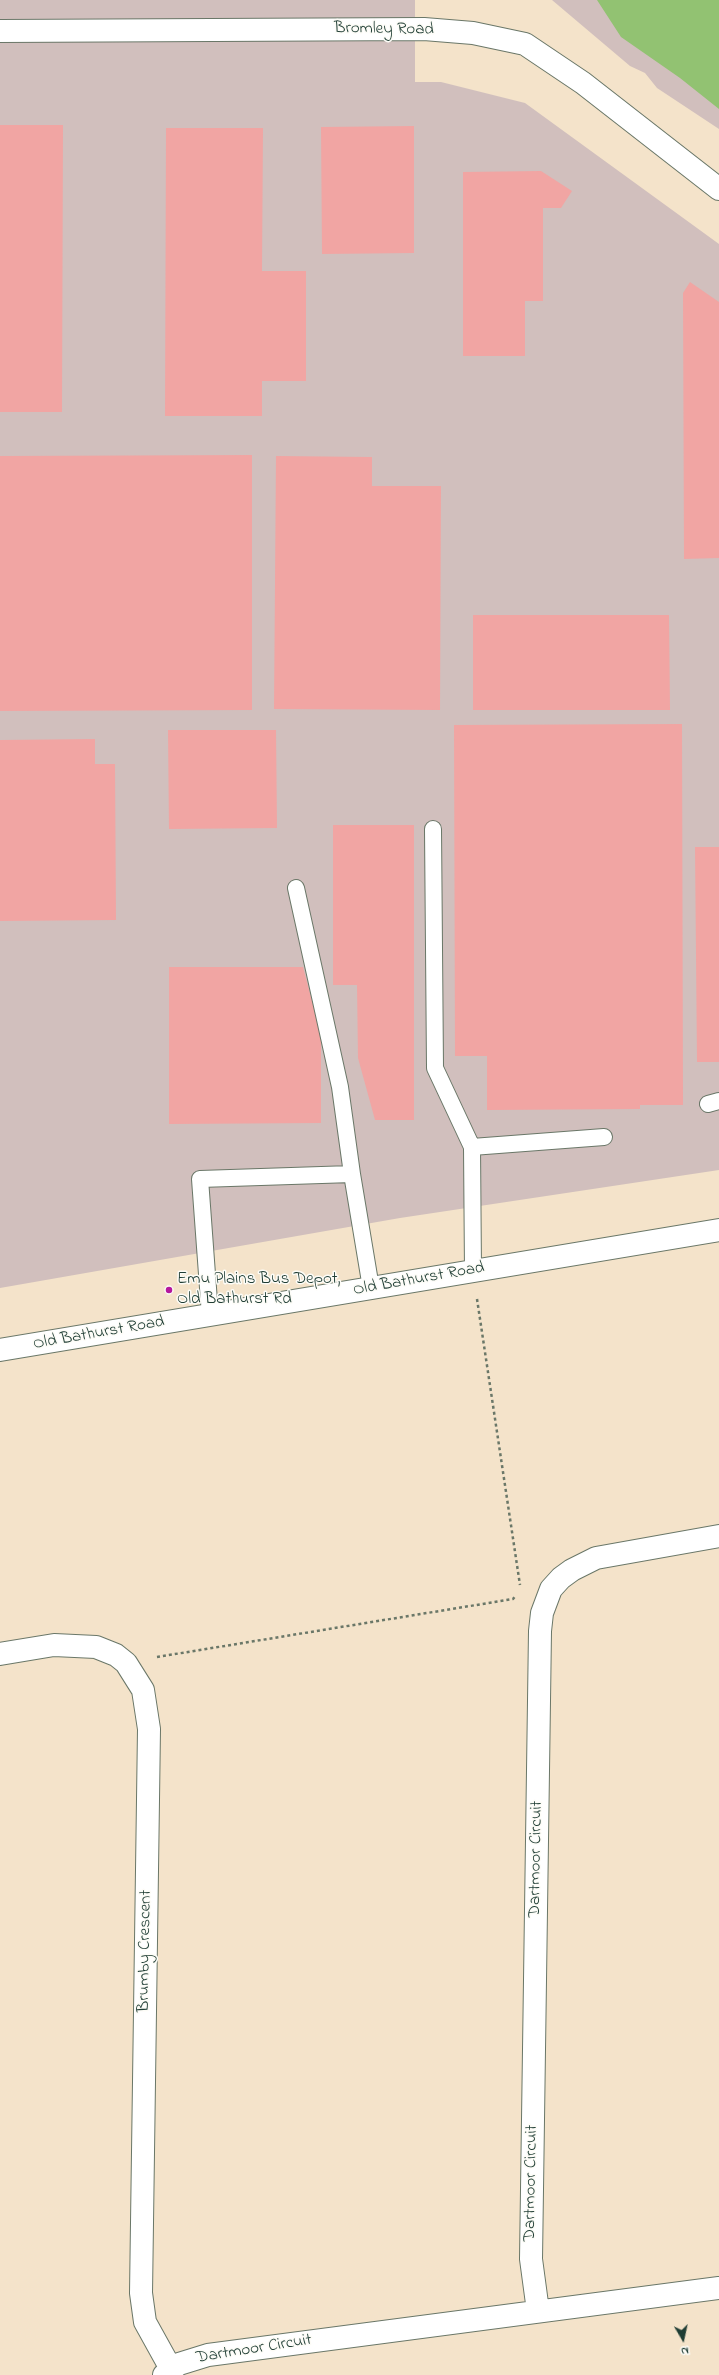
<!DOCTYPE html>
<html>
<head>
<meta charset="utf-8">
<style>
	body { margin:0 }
	#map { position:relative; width:719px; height:2375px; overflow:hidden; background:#f4e3ca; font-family:"Indie Flower",sans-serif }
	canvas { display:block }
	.north { position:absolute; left:663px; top:2319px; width:40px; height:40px; -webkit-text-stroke:3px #fdfcf7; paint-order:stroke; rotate:171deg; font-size:11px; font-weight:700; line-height:16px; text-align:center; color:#1f3d34 }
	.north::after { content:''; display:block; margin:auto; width:14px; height:18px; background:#1f3d34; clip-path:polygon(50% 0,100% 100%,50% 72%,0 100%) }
</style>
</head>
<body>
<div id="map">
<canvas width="719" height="2375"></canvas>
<div class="north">N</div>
</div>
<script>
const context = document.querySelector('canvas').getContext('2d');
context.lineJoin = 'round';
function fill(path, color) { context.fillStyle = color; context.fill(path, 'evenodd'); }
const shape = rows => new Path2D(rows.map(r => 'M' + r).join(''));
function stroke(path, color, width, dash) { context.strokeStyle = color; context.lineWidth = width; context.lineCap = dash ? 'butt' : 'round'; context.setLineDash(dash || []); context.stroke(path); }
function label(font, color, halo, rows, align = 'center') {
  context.font = font + ' "Indie Flower",sans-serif'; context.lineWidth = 3; context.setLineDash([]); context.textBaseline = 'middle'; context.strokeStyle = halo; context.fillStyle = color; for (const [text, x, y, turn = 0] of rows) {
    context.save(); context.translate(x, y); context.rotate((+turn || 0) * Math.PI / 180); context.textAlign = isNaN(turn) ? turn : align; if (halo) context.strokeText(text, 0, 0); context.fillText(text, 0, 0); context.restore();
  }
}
fill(shape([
	[0,0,415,0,415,82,441,82,525,103,719,244,719,1170,400,1218,0,1288],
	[552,0,719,0,719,129,657,88,645,73,630,66]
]), '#d1bfbd');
fill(shape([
	[597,0,719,0,719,109,680,78,621,37]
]), '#92c272');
fill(shape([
	[0,125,63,125,62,412,0,412],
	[414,126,414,253,322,254,321,127],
	[166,128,263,128,262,271,306,271,306,381,262,381,262,416,165,416],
	[541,171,572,191,561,208,543,208,543,301,525,301,525,356,463,356,463,172],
	[690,282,719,302,719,558,684,559,683,293],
	[252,455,252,710,0,711,0,456],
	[276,456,372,457,372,486,441,486,440,710,274,709],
	[473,615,669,615,670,710,473,710],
	[682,724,683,1105,640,1105,640,1109,487,1110,487,1056,455,1056,454,725],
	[168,730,276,730,277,828,169,829],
	[95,739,95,764,115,764,116,920,0,921,0,740],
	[333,825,414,825,414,1120,375,1120,358,1058,357,985,333,985],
	[695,847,719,847,719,1062,697,1062],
	[169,967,303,967,321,1035,321,1123,169,1124]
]), '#f1a5a3');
const lane = shape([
	[433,829,435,1068,472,1147],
	[296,888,340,1087,352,1174],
	[708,1104,719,1101],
	[473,1271,472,1147,604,1137],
	[210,1315,200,1179,352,1174,371,1288]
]);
const street = shape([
	[0,31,424,29,473,33,525,44,583,83,719,189],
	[0,1654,54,1645,96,1647,116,1655,126,1663,143,1690,149,1729,141,2293,145,2322,171,2369],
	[538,2311,531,2259,540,1631,542,1613,551,1589,561,1578,572,1570,596,1558,719,1536],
	[164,2375,179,2364,208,2355,719,2288]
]);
const secondary = shape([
	[0,1350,719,1230]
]);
stroke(lane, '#6a7768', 18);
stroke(street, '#6a7768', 24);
stroke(secondary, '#6a7768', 24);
stroke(shape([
	[477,1299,520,1585],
	[157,1657,513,1599,516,1595]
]), '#6a7768', 2.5, [3, 3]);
stroke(lane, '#fff', 16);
stroke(street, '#fff', 22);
stroke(secondary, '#fff', 22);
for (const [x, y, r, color] of [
	[169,1290,4,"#b5179e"]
]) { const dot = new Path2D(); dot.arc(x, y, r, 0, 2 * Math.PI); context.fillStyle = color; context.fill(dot); stroke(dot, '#fdfcf7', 1.5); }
label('17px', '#1f3d34', '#fdfcf7', [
	["Bromley Road",384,30,1],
	["Old Bathurst Road",419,1280,-10],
	["Old Bathurst Road",99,1334,-10],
	["Dartmoor Circuit",537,1859,-89],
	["Brumby Crescent",146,1951,-89],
	["Dartmoor Circuit",532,2183,-89],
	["Dartmoor Circuit",254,2350,-9]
]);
label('17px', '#1f3d34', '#fdfcf7', [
	["Emu Plains Bus Depot,",177,1280],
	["Old Bathurst Rd",177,1300]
], 'left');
</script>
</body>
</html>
